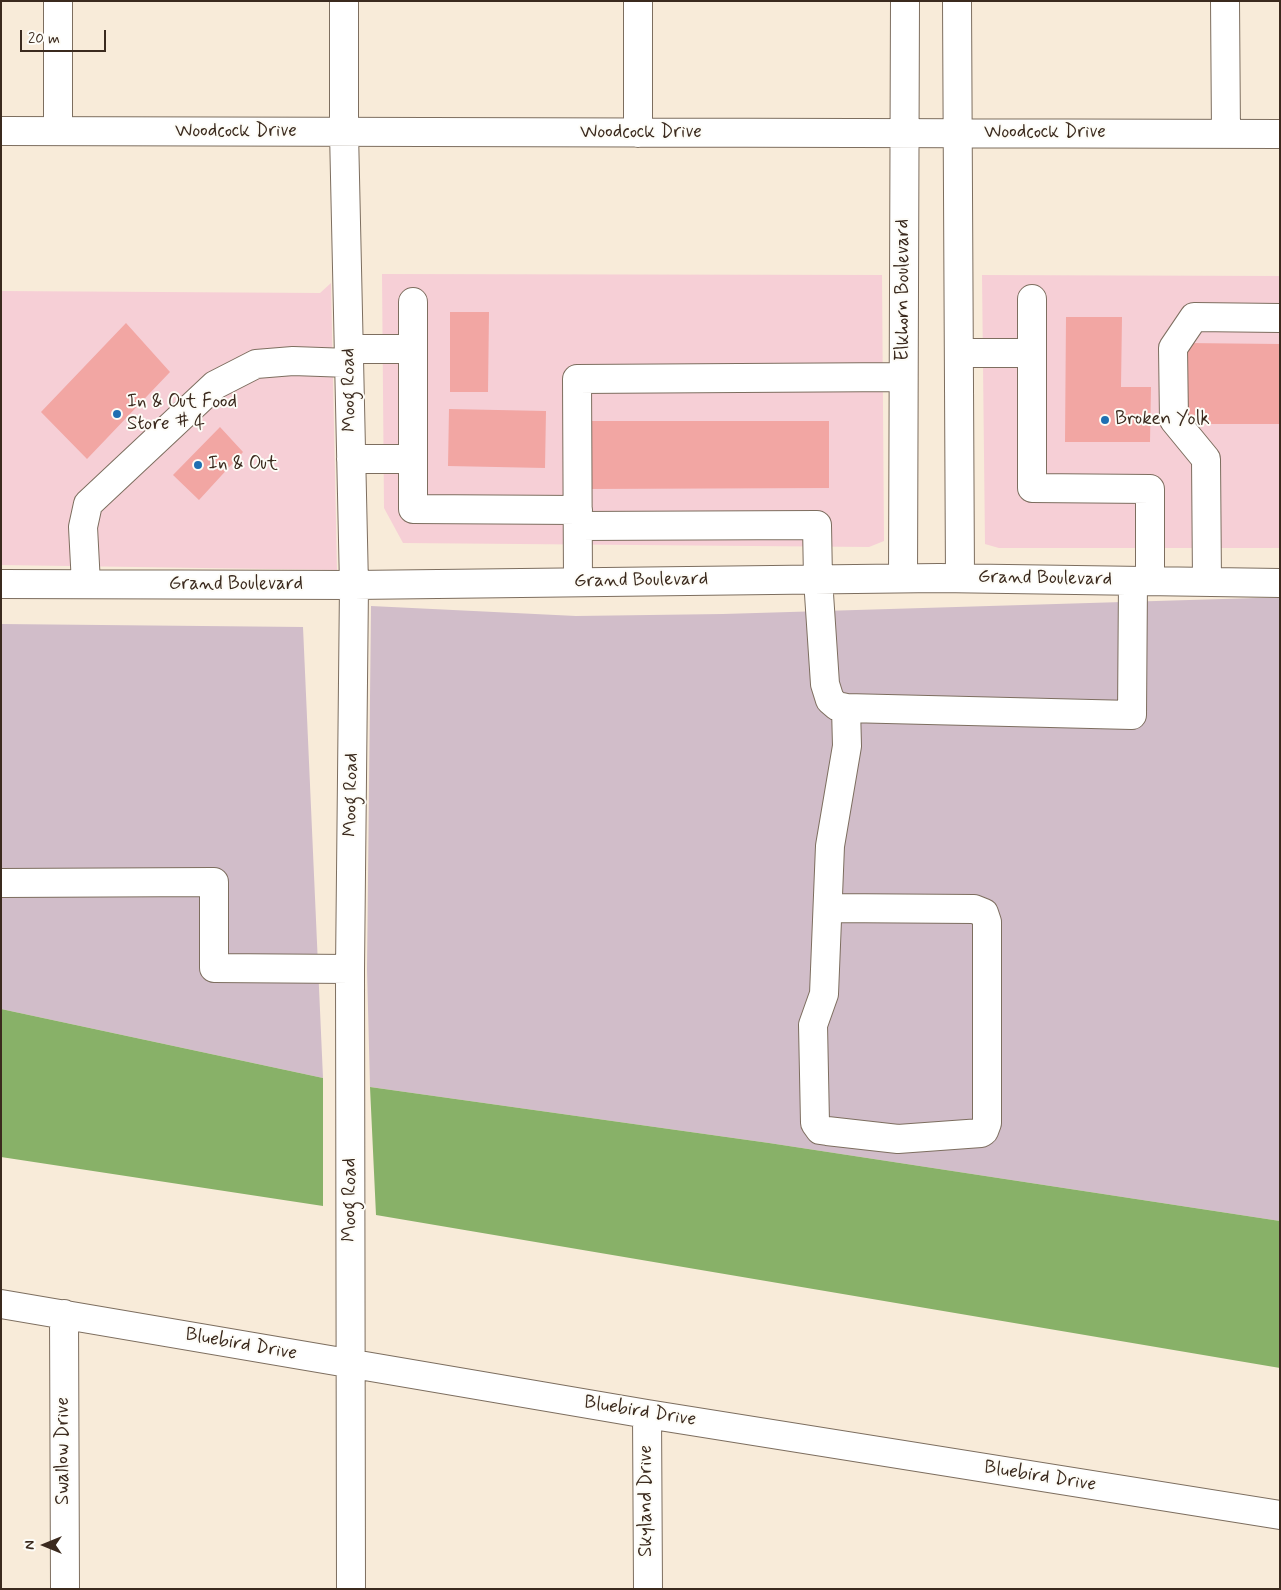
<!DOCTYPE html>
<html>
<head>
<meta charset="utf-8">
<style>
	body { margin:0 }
	#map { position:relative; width:1281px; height:1590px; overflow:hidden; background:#f8ebd9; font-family:Mynerve,sans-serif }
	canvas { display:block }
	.frame { position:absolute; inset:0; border:2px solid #3b2a1e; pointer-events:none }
	.north { position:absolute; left:20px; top:1520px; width:50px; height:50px; -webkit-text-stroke:4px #fdfcf7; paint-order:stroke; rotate:270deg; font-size:14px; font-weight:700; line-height:20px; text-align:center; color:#3b2a1e }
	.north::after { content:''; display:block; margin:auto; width:18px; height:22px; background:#3b2a1e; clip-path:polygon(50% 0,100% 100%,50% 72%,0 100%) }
	.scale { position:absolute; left:20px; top:30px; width:86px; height:22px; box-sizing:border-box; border:2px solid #3b2a1e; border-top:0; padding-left:6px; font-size:15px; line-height:18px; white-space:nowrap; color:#3b2a1e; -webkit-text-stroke:4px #fdfcf7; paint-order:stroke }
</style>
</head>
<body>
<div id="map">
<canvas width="1281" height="1590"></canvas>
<div class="frame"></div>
<div class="north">N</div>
<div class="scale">20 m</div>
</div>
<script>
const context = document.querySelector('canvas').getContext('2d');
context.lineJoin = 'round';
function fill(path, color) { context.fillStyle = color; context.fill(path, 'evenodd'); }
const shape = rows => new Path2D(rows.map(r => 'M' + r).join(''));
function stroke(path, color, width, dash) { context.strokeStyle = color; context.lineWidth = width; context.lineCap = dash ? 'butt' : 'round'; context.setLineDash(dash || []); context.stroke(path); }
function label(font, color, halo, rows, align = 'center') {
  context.font = font + ' Mynerve,sans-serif'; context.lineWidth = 4; context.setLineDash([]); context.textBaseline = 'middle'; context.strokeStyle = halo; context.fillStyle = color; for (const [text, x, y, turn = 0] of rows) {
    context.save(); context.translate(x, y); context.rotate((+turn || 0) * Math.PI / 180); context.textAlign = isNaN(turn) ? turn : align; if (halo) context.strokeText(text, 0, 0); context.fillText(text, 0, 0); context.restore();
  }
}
fill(shape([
	[382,274,882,275,884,541,869,547,403,543,384,508],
	[982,275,1280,276,1280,548,999,548,985,544],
	[331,283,337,570,1,565,1,291,320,293]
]), '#f6cfd6');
fill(shape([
	[1256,598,1280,598,1280,1221,769,1143,370,1087,367,969,371,606,576,616,723,614],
	[1,624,303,627,323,1078,1,1009]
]), '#d1bdc9');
fill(shape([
	[1,1009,323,1078,323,1206,1,1157],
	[370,1087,769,1143,1280,1221,1280,1368,376,1215]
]), '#88b168');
fill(shape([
	[450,312,489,312,488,392,450,392],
	[1066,317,1122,317,1121,387,1151,387,1150,442,1065,442],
	[126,323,170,372,87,459,41,412],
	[1185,343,1280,344,1280,424,1184,424],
	[449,409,546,411,545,468,448,466],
	[585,421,829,421,829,488,585,489],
	[220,427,243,452,199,500,173,475]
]), '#f2a6a3');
const minor = shape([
	[58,1,58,131],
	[344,1,344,132,354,585,350,969,351,1589],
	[638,1,638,133],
	[957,1,960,578],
	[1225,1,1226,134],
	[1,131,1280,134],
	[1032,299,1032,488,1150,489,1150,581],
	[413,302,413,509,578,510],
	[349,349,413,349],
	[959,353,1032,353],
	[351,459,413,459],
	[578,526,817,525,818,579,825,684,830,700,837,706,846,708,1132,715,1133,581],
	[903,578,905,1],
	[578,582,577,379,903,377],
	[1207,582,1206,459,1174,420,1173,348,1194,317,1280,318],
	[1,584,354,585,939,578,1280,583],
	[86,584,83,527,88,504,215,385,256,364,293,361,349,363],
	[1,883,214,882,214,968,350,969],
	[828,908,974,909,984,913,987,922,987,1123,984,1131,981,1133,898,1139,827,1131,820,1130,815,1123,813,1025,824,994,830,846,847,746,846,708],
	[1,1304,647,1414,1280,1515],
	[64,1314,65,1589],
	[647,1414,648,1589]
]);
stroke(minor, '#7d6e5f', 30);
stroke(minor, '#fff', 28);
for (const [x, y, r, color] of [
	[117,414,5,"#1f6fb2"],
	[1105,420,5,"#1f6fb2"],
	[198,465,5,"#1f6fb2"]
]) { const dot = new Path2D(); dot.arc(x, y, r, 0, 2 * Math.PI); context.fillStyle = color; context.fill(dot); stroke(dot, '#fdfcf7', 2); }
label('19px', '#3b2a1e', '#fdfcf7', [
	["Woodcock Drive",236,132],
	["Woodcock Drive",641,133],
	["Woodcock Drive",1045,133],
	["Elkhorn Boulevard",904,290,-90],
	["Moog Road",350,390,-91],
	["Grand Boulevard",1045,579,1],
	["Grand Boulevard",641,581,-1],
	["Grand Boulevard",236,585],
	["Moog Road",352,795,-89],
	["Moog Road",351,1200,-90],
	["Bluebird Drive",241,1345,10],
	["Bluebird Drive",640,1412,9],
	["Swallow Drive",64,1451,-90],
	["Bluebird Drive",1040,1477,9],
	["Skyland Drive",647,1501,-90]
]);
label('19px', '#3b2a1e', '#fdfcf7', [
	["In & Out Food",127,403],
	["Store # 4",127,425],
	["Broken Yolk",1115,420],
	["In & Out",208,465]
], 'left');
</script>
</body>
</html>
